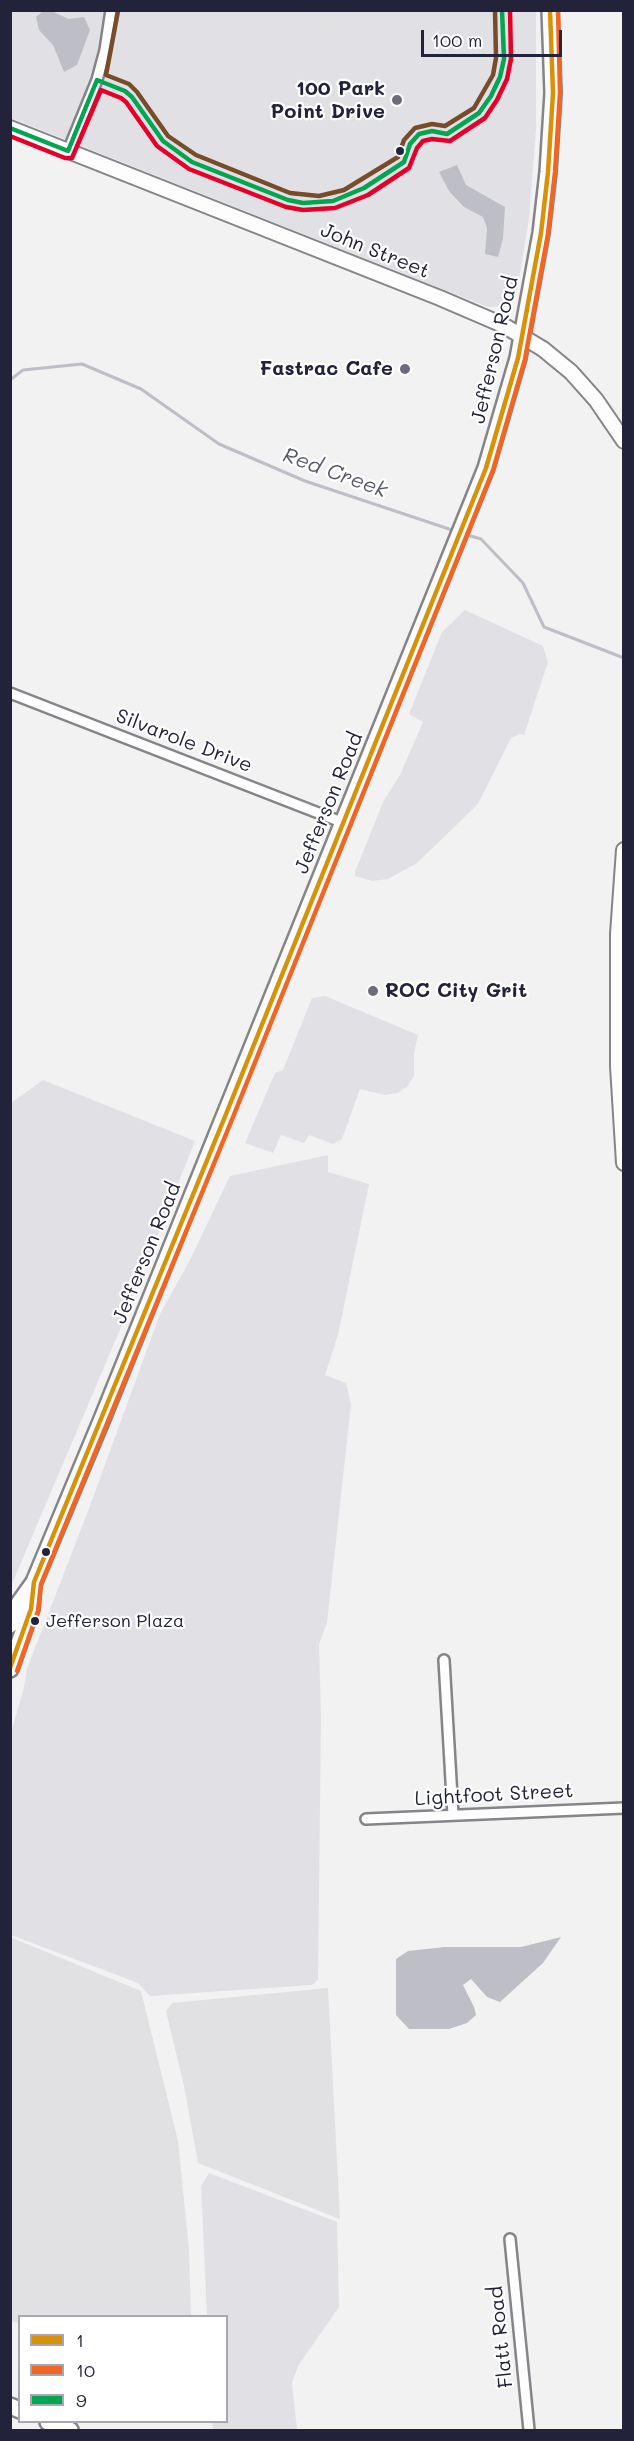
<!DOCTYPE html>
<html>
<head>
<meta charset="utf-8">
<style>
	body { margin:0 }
	#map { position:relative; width:634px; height:2441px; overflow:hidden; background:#f2f2f3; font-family:Mali,sans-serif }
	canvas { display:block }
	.frame { position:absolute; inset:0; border:12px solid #22223b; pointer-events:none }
	.legend { position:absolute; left:18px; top:2315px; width:210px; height:108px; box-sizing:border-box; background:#fff; border:2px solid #a7a7b1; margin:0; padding:8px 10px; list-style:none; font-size:18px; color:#22223b }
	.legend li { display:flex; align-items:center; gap:12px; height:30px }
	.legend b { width:30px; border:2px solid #a7a7b1 }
	.scale { position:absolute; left:421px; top:30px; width:141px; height:27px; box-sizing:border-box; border:3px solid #22223b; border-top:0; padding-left:8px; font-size:18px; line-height:21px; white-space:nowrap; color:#22223b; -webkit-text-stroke:4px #fff; paint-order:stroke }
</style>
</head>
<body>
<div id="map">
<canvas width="634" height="2441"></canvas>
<div class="frame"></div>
<ul class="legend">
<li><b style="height:8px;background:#d79209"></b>1</li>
<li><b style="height:8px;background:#f26522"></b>10</li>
<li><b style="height:8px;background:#00a651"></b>9</li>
</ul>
<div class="scale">100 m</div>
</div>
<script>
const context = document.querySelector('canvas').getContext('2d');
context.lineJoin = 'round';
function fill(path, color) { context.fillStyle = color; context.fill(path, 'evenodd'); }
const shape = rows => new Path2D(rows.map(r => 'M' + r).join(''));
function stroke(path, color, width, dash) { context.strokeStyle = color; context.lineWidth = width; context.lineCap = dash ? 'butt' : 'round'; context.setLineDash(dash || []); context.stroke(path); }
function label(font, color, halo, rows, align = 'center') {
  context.font = font + ' Mali,sans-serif'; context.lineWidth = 4.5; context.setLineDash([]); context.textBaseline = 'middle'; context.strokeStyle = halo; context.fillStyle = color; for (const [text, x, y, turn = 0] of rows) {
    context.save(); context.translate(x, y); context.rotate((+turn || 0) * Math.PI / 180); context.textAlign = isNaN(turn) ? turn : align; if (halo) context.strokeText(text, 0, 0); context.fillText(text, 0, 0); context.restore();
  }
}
fill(shape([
	[10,11,536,11,536,130,529,219,516,297,504,307,488,307,11,118],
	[465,610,543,646,548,662,524,735,519,734,511,738,478,804,417,863,388,879,372,881,355,876,355,872,384,800,400,775,423,722,409,714,442,632],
	[325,996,418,1035,414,1053,414,1076,407,1087,397,1093,385,1095,360,1089,342,1139,333,1144,309,1135,304,1143,281,1135,273,1153,245,1143,275,1073,283,1070,312,998],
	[43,1080,195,1141,119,1332,11,1586,11,1103],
	[328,1155,328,1172,369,1184,338,1335,325,1375,346,1383,351,1404,327,1623,319,1644,321,1717,318,1980,312,1985,150,1996,138,1983,11,1935,11,1732,24,1688,27,1669,88,1511,160,1314,190,1260,230,1176],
	[209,2173,337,2222,339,2307,298,2366,292,2383,297,2429,301,2430,213,2430,212,2422,226,2422,226,2316,207,2316,201,2186]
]), '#e1e1e5');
fill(shape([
	[307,11,359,11,338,27,321,33],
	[10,1937,141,1991,178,2141,189,2249,191,2316,20,2316,19,2323,11,2321],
	[328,1988,340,2219,198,2163,184,2086,166,2011,172,2003]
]), '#e1e1e4');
fill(shape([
	[49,10,69,19,84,17,90,30,77,65,64,72,53,45,39,30,36,17,43,11],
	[457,165,466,185,505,207,503,239,498,257,485,254,487,228,483,217,464,207,449,191,439,172],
	[561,1937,543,1963,500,2002,487,1997,471,1979,463,1985,474,2007,476,2015,467,2023,449,2029,409,2029,396,2015,396,1959,408,1951,445,1947,521,1947]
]), '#bebec6');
stroke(shape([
	[10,380,23,370,82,364,141,389,219,444,305,481,455,531],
	[464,534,481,539,523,583,544,627,624,658]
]), '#bebec6', 3);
const street = shape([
	[68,151,97,80,105,50,111,10],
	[10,693,344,823],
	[444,1660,453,1815],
	[366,1819,624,1808],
	[510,2239,529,2430]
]);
const secondary = shape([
	[10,128,440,298,503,325,543,349,571,372,596,400,624,441],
	[624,850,618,934,618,1066,624,1163]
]);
const primary = shape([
	[10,1625,19,1603,34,1582,102,1419,486,468,518,358,541,233,548,172,553,93,550,10],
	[10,1669,31,1609,33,1585],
	[10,2406,20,2410],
	[48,2422,70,2430]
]);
stroke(street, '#848489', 14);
stroke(secondary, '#848489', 18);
stroke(primary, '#848489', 20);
stroke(street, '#fdfdfd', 9);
stroke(secondary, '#fdfdfd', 14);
stroke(primary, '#fdfdfd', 15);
stroke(shape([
	[10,1668,31,1609,34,1582,224,1119,486,468,518,358,541,233,548,172,553,93,550,10]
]), '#d79209', 4.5);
stroke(shape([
	[17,1671,38,1611,41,1584,231,1122,493,470,525,359,548,234,555,172,560,93,558,10]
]), '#f26522', 4.5);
stroke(shape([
	[10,128,68,151,97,80,125,91,132,97,163,141,192,162,288,200,303,203,333,201,364,188,404,162,410,144,419,134,432,131,447,134,479,113,491,96,500,77,504,59,502,10]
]), '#00a651', 4.5);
stroke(shape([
	[10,136,65,158,72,158,101,90,121,98,126,102,157,146,189,169,286,207,303,210,335,208,368,195,409,168,417,148,423,141,432,139,450,141,485,118,497,100,507,79,511,59,510,10]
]), '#e4002b', 4.5);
stroke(shape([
	[118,11,106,75,129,84,137,92,168,136,196,155,290,193,319,196,344,190,398,157,404,140,415,128,432,124,445,126,474,108,493,75,496,58,495,10]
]), '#7a4b2a', 4.5);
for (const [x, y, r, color] of [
	[397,100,6,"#6b6b7b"],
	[400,151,5,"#22223b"],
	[405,369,6,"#6b6b7b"],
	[373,991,6,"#6b6b7b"],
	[46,1552,5,"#22223b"],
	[35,1621,5,"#22223b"]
]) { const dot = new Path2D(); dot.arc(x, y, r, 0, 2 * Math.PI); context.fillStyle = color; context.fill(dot); stroke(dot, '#fff', 2); }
label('18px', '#22223b', '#fff', [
	["Jefferson Plaza",46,1621]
], 'left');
label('bold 20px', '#22223b', '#fff', [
	["100 Park",385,89],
	["Point Drive",385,112],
	["Fastrac Cafe",393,369],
	["ROC City Grit",385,991,"left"]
], 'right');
label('20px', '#22223b', '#fff', [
	["John Street",375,251,22],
	["Jefferson Road",495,350,-77],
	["Silvarole Drive",184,741,21],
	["Jefferson Road",329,803,-68],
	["Jefferson Road",147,1253,-68],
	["Lightfoot Street",494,1795,-3],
	["Flatt Road",501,2337,-96]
]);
label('italic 21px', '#58586b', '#fff', [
	["Red Creek",335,473,20]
]);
</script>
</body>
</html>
